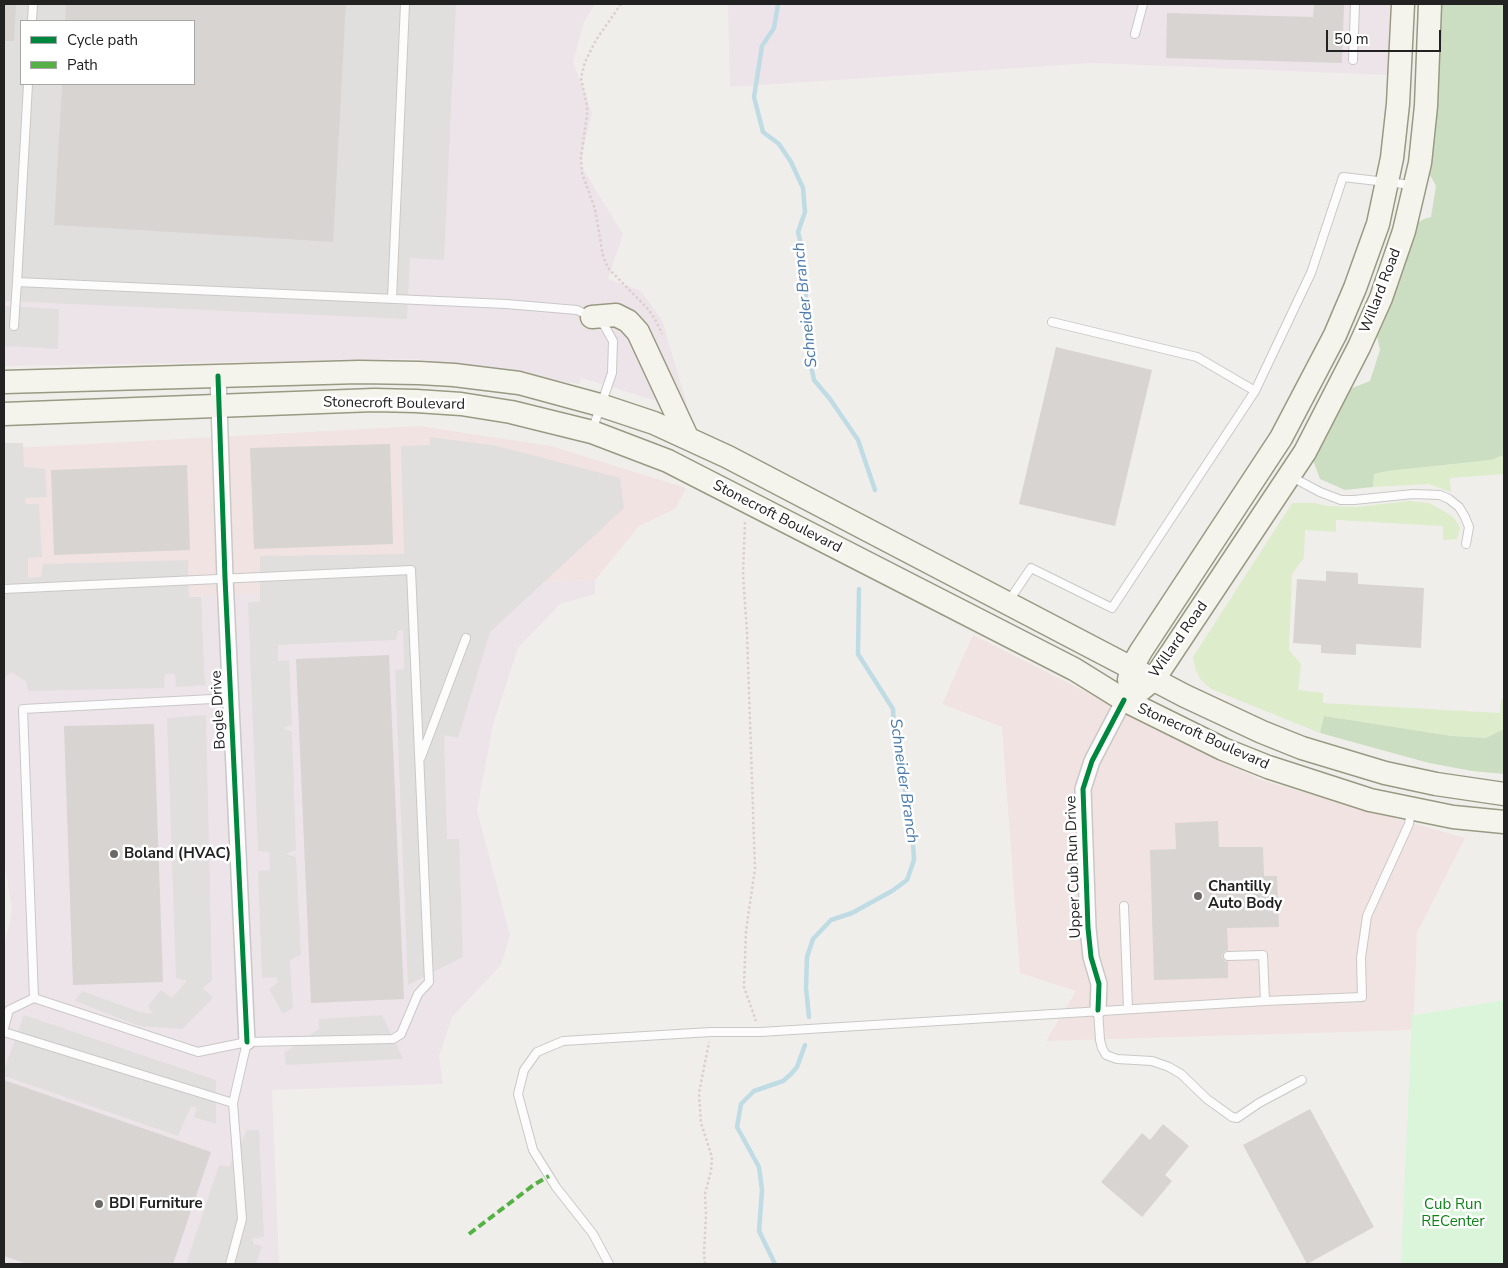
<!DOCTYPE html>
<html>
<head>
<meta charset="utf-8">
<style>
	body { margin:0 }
	#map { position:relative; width:1508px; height:1268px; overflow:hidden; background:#f0eeeb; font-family:"Nunito Sans",sans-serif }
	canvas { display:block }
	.frame { position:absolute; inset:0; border:5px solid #222; pointer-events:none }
	.legend { position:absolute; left:20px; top:20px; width:175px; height:65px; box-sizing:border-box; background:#fff; border:1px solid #a7a7a7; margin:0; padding:6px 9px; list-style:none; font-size:15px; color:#222 }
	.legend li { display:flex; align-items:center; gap:10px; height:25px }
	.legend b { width:25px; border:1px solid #a7a7a7 }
	.scale { position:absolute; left:1326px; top:30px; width:115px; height:22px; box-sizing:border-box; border:2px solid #222; border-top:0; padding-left:6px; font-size:15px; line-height:18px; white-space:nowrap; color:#222; -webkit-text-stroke:4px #fff; paint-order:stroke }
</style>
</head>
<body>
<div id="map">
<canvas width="1508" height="1268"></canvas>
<div class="frame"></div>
<ul class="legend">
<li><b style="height:6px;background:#00873e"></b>Cycle path</li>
<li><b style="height:6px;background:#55b145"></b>Path</li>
</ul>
<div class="scale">50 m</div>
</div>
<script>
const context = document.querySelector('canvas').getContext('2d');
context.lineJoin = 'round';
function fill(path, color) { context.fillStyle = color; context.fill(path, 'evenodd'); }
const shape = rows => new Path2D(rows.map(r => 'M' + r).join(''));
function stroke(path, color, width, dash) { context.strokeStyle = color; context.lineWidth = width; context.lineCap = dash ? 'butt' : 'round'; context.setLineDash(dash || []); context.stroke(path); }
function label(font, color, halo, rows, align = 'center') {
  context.font = font + ' "Nunito Sans",sans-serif'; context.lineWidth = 5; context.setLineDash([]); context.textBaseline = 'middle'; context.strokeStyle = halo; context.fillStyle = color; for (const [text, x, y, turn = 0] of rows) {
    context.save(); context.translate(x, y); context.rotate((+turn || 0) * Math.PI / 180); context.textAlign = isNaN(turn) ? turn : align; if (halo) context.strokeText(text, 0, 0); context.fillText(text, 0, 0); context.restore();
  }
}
fill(shape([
	[419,426,551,446,686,488,675,509,639,526,595,580,4,603,13,448],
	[973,635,1261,780,1465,838,1417,933,1413,1030,1046,1041,1076,991,1020,973,1002,727,942,704]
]), '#f1e3e1');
fill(shape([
	[4,4,595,4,584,22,573,62,592,112,580,164,623,234,608,279,641,291,662,320,689,411,582,378,579,384,417,359,4,366],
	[21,21,194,21,194,84,21,84],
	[728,4,1390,4,1388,75,1093,63,730,87],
	[595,580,595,594,560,604,518,648,493,725,477,810,510,935,501,965,452,1017,439,1056,443,1084,272,1090,279,1264,4,1264,4,947,12,910,4,859,4,603]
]), '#ede4e9');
fill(shape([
	[1504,455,1504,474,1450,478,1451,492,1429,484,1373,487,1374,474,1388,471,1491,460],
	[1409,501,1429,503,1449,514,1455,519,1460,528,1457,539,1443,540,1443,526,1336,520,1336,532,1305,530,1304,558,1292,574,1289,650,1301,664,1298,690,1323,693,1323,703,1500,713,1501,699,1504,699,1504,729,1486,738,1452,736,1324,716,1320,733,1211,689,1201,680,1196,671,1193,657,1292,503,1315,503,1328,506,1357,507]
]), '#ddeccb');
fill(shape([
	[1438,4,1504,4,1504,455,1491,460,1388,471,1374,474,1373,487,1345,490,1320,479,1313,460,1346,396,1352,388,1370,381,1380,350,1377,336,1417,223,1424,219,1431,217,1436,186,1430,175,1429,157],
	[1324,716,1452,736,1486,738,1504,729,1504,774,1472,771,1429,763,1320,733]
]), '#cbdec1');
fill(shape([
	[1504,1000,1504,1264,1401,1264,1412,1013,1415,1015]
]), '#daf5da');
fill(shape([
	[4,4,66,4,65,21,21,21,21,84,62,84,54,225,332,242,346,4,456,4,444,260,410,258,407,319,4,301],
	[4,306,59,309,58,349,4,346],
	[430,437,497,446,620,478,624,508,490,632,458,738,444,735,447,839,459,839,463,957,408,985,395,670,404,669,403,630,398,631,396,640,278,645,278,661,289,660,292,725,283,728,292,732,296,850,286,854,296,857,301,955,290,960,293,1008,283,1014,269,989,278,982,276,977,262,978,258,871,270,870,269,852,258,851,248,603,260,601,260,556,404,554,401,446,430,445],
	[4,443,23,443,24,467,45,469,47,497,25,498,25,504,39,504,42,557,28,558,28,578,41,577,43,564,188,560,189,597,201,597,205,685,176,687,175,674,165,674,164,688,28,691,26,681,11,672,4,678],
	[206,715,212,980,203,988,213,998,182,1029,139,1026,75,1001,82,991,140,1012,153,1014,148,1006,161,990,172,998,187,981,176,978,167,718],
	[24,1015,216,1080,216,1124,194,1117,197,1108,191,1106,178,1136,4,1076,4,1070],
	[382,1015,403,1059,286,1065,284,1053,319,1029,319,1019],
	[247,1130,259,1130,264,1237,252,1239,254,1244,262,1246,256,1264,186,1264,219,1165,229,1167]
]), '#e0dfde');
stroke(shape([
	[778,4,774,28,762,46,754,97,763,132,779,144,791,162,803,188,805,212,798,232,804,256,808,351,814,380,830,399,858,440,875,490],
	[809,1017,806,988,807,957,813,939,831,920,852,913,892,891,907,880,914,860,912,827,894,731,893,709,858,654,859,589],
	[775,1264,759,1231,762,1190,759,1167,737,1127,741,1104,754,1091,783,1081,791,1074,797,1067,805,1045]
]), '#bfdbe3', 4.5);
fill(shape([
	[4,4,16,4,14,41,4,41],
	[66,4,346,4,333,242,54,225,62,84,194,84,194,21,65,21],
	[1314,4,1344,4,1342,63,1166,58,1167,13,1313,17],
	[1056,347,1152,370,1115,526,1019,504],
	[390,444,393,544,254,549,250,448],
	[187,465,190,550,54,555,51,470],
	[1326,571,1358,573,1358,584,1424,588,1421,648,1356,644,1356,655,1321,653,1321,645,1293,643,1297,579,1326,581],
	[389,655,404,999,311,1003,296,659],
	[154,724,163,982,73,985,64,726],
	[1218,821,1219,847,1263,847,1264,876,1277,876,1279,927,1227,928,1228,950,1223,953,1222,957,1225,961,1228,962,1228,978,1154,980,1150,850,1176,849,1175,823],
	[4,1080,211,1152,173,1264,27,1264,4,1256],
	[1310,1109,1374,1227,1307,1264,1243,1145],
	[1163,1124,1189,1146,1165,1175,1172,1181,1142,1217,1101,1182,1142,1133,1150,1140]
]), '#d7d4d2');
const service = shape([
	[32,21,33,4],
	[1135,34,1143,4],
	[1353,60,1355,4],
	[28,84,17,282,506,304,577,310,592,317,604,325,613,341,612,373,592,431],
	[392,299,405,4],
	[1052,322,1197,357,1255,391],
	[14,326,17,282],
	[1290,476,1320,492,1341,500,1354,500,1413,494,1440,495,1449,499,1459,507,1465,517,1469,527,1466,544],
	[4,589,411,570,429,982,418,994,401,1034,393,1039,247,1042,198,1052,34,998,23,709,231,698],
	[1008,602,1031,568,1112,608,1255,391,1311,273,1343,177,1412,185],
	[421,757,466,638],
	[1124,906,1128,1008],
	[1228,956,1263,955,1265,1001],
	[1098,1010,1100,1040,1102,1048,1106,1055,1117,1059,1152,1061,1169,1067,1181,1074,1207,1099,1232,1117,1237,1118,1259,1103,1302,1080],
	[4,1028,9,1010,34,998],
	[4,1032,233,1103],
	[230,1264,242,1219,233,1103,247,1042],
	[609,1264,593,1234,556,1187,533,1150,518,1094,524,1070,537,1052,563,1041,711,1032,760,1032,1265,1001,1362,997,1361,958,1367,916,1409,824,1411,811]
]);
const minor = shape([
	[218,376,225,578,247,1042],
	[1098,1010,1099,984,1091,957,1088,928,1083,789,1092,761,1124,700]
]);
const secondary = shape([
	[592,317,616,315,628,321,638,332,687,437],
	[4,382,359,372,419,373,454,375,519,383,600,405,654,423,728,457,1185,696,1262,732,1302,748,1385,773,1436,784,1504,794],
	[4,414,374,400,416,401,461,404,511,412,592,432,668,461,1074,669,1124,700,1223,749,1268,767,1370,800,1453,817,1504,822],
	[1129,680,1132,667,1141,651,1281,438,1335,335,1355,288,1378,224,1392,158,1398,104,1403,4],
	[1124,700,1138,692,1154,679,1305,452,1359,347,1381,298,1404,231,1420,163,1426,106,1430,4]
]);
stroke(service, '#c9c8c7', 10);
stroke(minor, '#c9c8c7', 18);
stroke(secondary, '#999a82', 25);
stroke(shape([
	[621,4,596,40,585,62,581,78,587,106,587,115,581,157,582,173,595,209,603,256,608,268,648,309,656,321,662,334],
	[745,522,743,574,747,632,755,869,746,931,744,987,756,1021],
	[705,1264,704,1253,706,1215,705,1194,711,1171,712,1157,701,1123,699,1093,709,1042]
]), '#dccecd', 2.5, [2.5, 2.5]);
stroke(service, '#fdfcfc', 8);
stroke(minor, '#fdfcfc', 15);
stroke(secondary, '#f4f4ed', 22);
stroke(shape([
	[469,1234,535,1184,549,1176]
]), '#55b145', 4, [8, 4]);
stroke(shape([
	[218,376,225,578,247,1042],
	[1098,1010,1099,984,1091,957,1088,928,1083,789,1092,761,1124,700]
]), '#00873e', 5);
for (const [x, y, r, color] of [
	[114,854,5,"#6a6968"],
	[1198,896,5,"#6a6968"],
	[99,1204,5,"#6a6968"]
]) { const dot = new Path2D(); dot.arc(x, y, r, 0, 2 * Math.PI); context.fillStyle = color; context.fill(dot); stroke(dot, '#fff', 2); }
label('15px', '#222', '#fff', [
	["Willard Road",1381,291,-69],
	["Stonecroft Boulevard",394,404,1],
	["Stonecroft Boulevard",777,517,27],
	["Willard Road",1179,640,-55],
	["Bogle Drive",219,710,-93],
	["Stonecroft Boulevard",1203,737,24],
	["Upper Cub Run Drive",1074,867,-92]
]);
label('bold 15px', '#222', '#fff', [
	["Boland (HVAC)",124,854],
	["Chantilly",1208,887],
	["Auto Body",1208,904],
	["BDI Furniture",109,1204]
], 'left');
label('15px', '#0c8416', '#fff', [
	["Cub Run",1453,1205],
	["RECenter",1453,1222]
]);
label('italic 16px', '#4a7aab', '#fff', [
	["Schneider Branch",806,305,-96],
	["Schneider Branch",903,781,82]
]);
</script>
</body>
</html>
